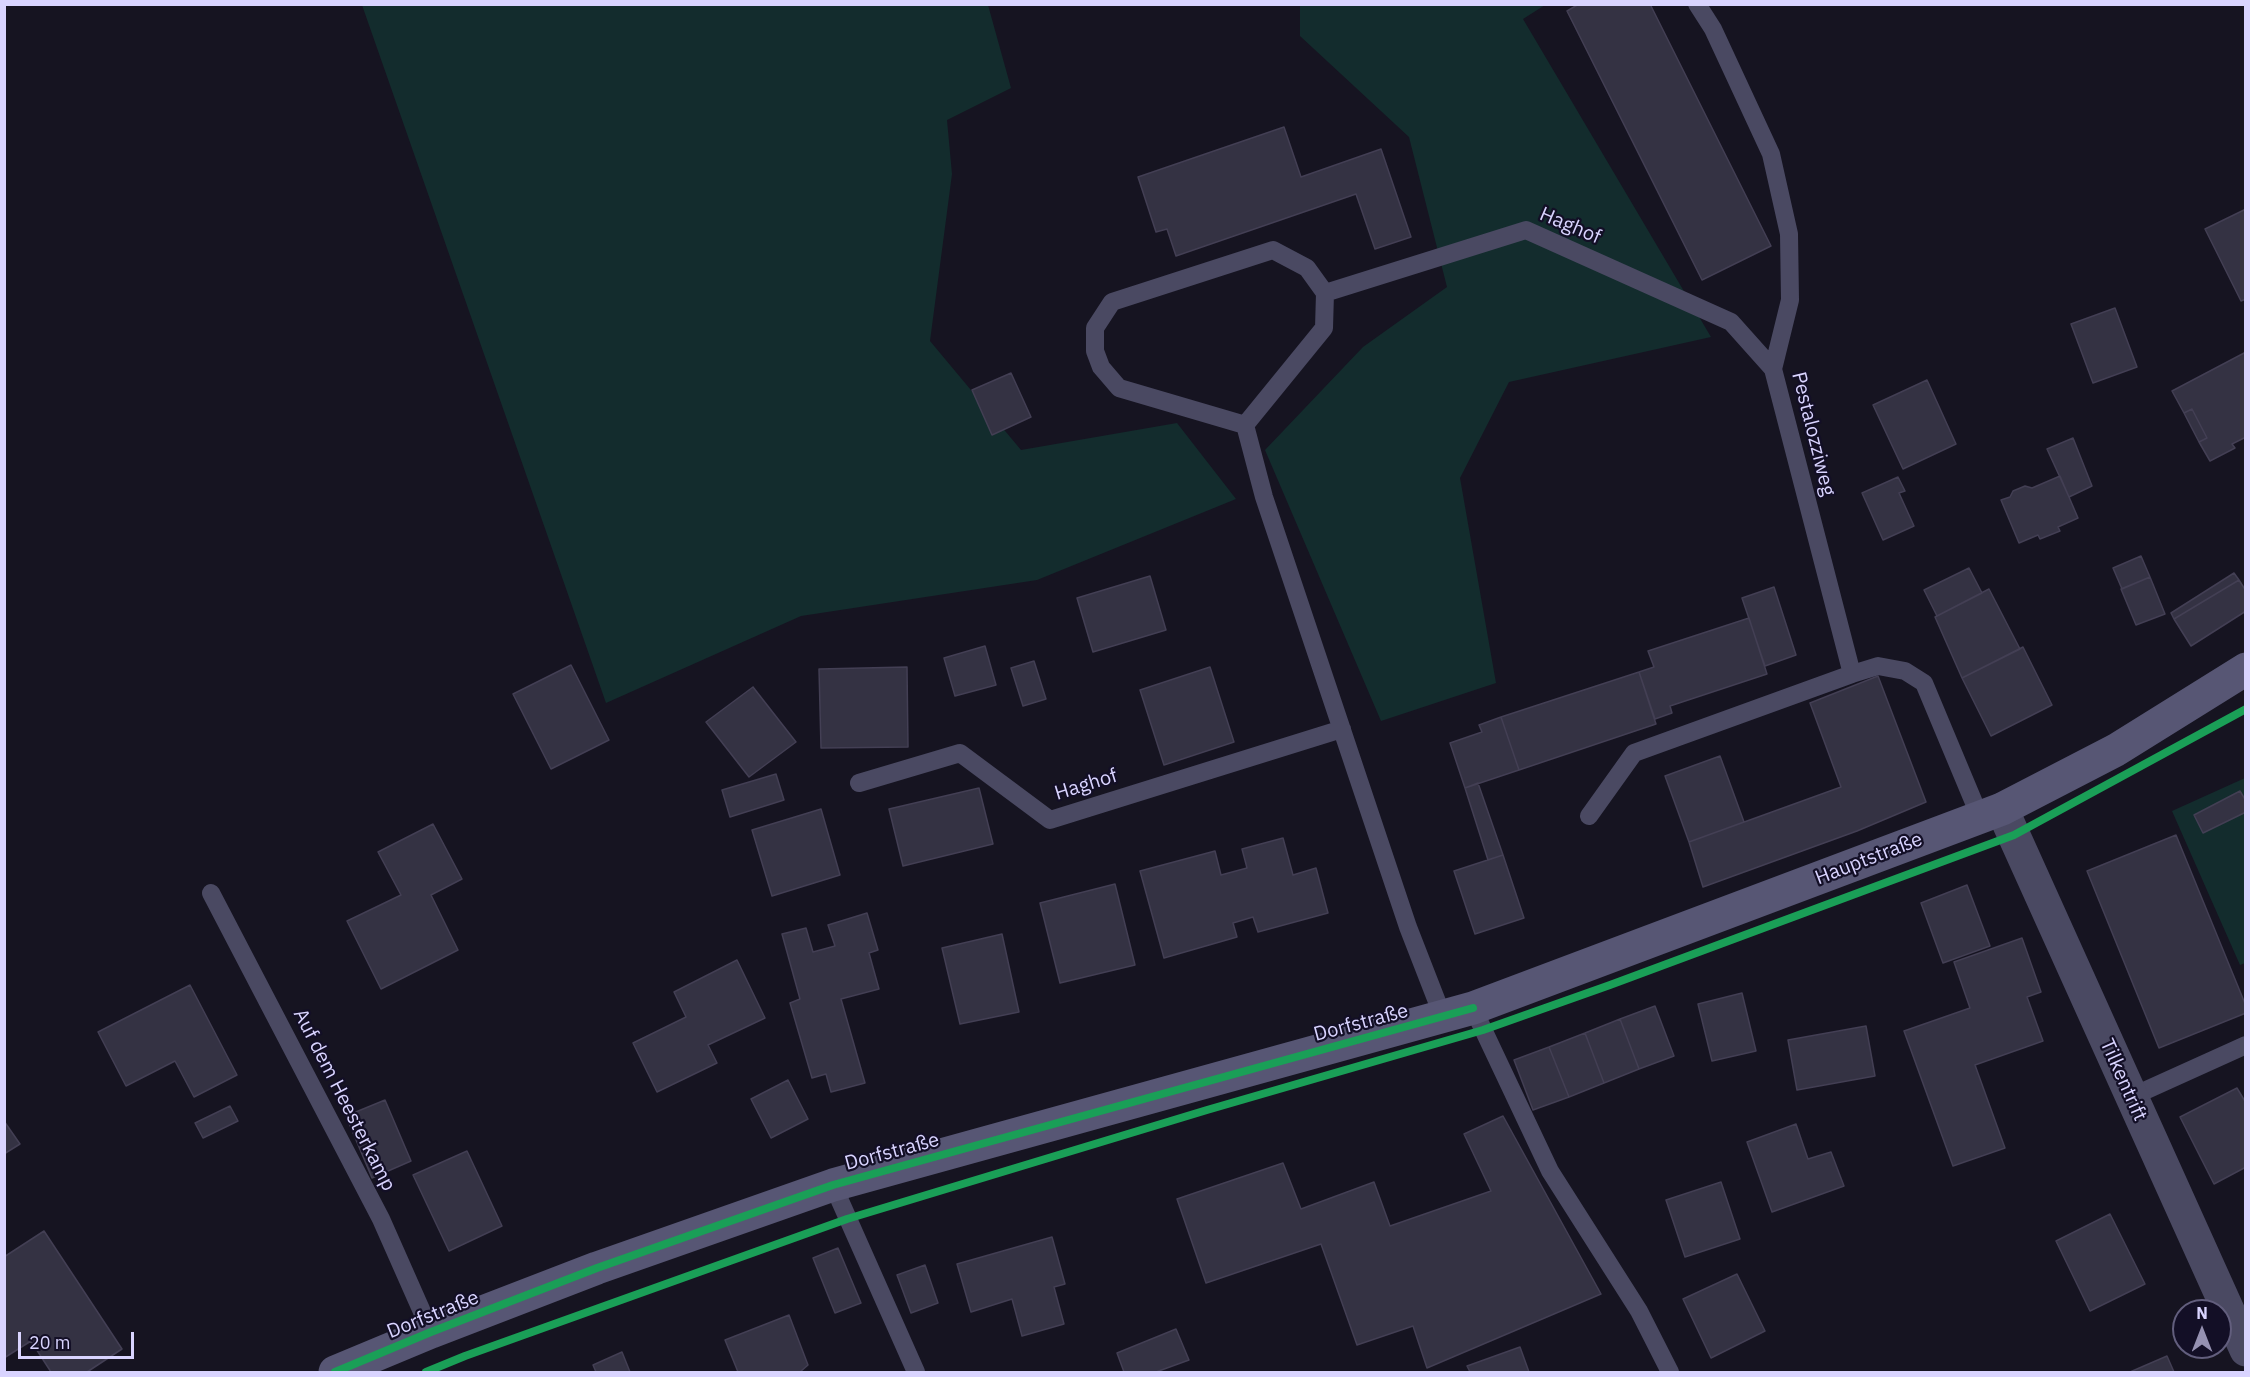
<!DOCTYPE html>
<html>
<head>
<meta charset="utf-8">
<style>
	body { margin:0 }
	#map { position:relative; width:2250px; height:1377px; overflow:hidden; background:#161421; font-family:"IBM Plex Sans",sans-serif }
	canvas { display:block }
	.frame { position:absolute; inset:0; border:6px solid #d9d4ff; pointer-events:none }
	.north { position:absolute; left:2172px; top:1299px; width:60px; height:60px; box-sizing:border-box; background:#130f26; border:2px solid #625e7d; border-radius:50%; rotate:0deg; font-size:16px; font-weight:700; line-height:24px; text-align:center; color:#d9d4ff }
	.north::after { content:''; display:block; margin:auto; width:21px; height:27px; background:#9591b1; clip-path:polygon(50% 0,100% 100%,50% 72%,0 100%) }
	.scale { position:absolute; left:18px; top:1332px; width:116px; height:27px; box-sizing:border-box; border:3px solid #d9d4ff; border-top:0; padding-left:8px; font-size:18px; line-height:21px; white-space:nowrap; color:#d9d4ff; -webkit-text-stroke:4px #130f26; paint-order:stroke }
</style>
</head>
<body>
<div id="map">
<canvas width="2250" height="1377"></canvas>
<div class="frame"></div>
<div class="north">N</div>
<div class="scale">20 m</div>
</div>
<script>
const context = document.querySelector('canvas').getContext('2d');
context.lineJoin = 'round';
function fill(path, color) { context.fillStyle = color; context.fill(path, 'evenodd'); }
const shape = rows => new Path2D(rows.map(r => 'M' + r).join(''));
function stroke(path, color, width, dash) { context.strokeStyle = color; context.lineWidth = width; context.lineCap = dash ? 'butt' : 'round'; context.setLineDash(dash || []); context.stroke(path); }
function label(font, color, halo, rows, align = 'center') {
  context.font = font + ' "IBM Plex Sans",sans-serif'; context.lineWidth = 4.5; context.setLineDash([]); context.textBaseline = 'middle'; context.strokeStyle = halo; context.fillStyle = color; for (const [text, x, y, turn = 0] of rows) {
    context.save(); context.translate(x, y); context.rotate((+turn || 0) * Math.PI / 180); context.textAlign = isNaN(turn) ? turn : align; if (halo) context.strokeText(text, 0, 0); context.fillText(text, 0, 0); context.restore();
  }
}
fill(shape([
	[362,5,988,5,1011,88,947,120,952,174,930,341,1021,450,1177,423,1236,499,1037,580,801,616,606,703],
	[1300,5,1545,5,1523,19,1711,337,1509,382,1460,478,1496,683,1381,721,1265,450,1363,347,1447,287,1409,137,1300,36],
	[2245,778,2245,963,2240,965,2172,811]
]), '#132c2d');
const building = shape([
	[1579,4,1650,4,1771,246,1702,280,1567,11,1579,4],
	[1284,127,1301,177,1381,149,1411,237,1375,249,1356,194,1176,256,1167,229,1156,232,1138,177,1284,127],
	[2246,209,2246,299,2241,301,2205,229,2246,209],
	[2115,308,2137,367,2093,383,2071,324,2115,308],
	[2246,352,2246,437,2232,444,2235,448,2210,461,2199,442,2207,438,2192,409,2184,413,2172,391,2246,352],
	[1011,373,1031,417,992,435,972,390,1011,373],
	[1927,380,1956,444,1903,469,1873,405,1927,380],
	[2192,409,2207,438,2199,442,2184,413,2192,409],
	[2073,438,2092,486,2069,497,2047,449,2073,438],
	[2060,476,2078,518,2058,527,2060,531,2040,539,2038,535,2019,543,2001,500,2010,497,2013,491,2025,486,2032,488,2060,476],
	[1898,477,1905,491,1899,493,1914,526,1883,540,1862,493,1898,477],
	[2141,556,2150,577,2122,589,2113,568,2141,556],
	[1969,568,1982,593,1937,616,1924,590,1969,568],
	[2234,573,2239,580,2174,619,2171,613,2234,573],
	[1150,576,1166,630,1093,652,1077,598,1150,576],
	[2150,577,2165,614,2136,625,2121,589,2150,577],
	[2239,580,2246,591,2246,611,2191,646,2174,619,2239,580],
	[1774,587,1796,655,1765,666,1742,598,1774,587],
	[1989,589,2020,649,1962,678,1935,617,1989,589],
	[1749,618,1767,674,1670,706,1672,713,1655,719,1639,672,1654,667,1648,651,1749,618],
	[985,646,996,685,955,696,944,658,985,646],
	[2023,647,2052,705,1991,736,1962,678,2023,647],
	[1034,661,1046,699,1023,706,1011,668,1034,661],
	[571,665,609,740,551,769,513,694,571,665],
	[907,667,908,747,821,748,819,669,907,667],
	[1210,667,1234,742,1164,765,1140,690,1210,667],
	[1639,672,1656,724,1519,770,1501,717,1639,672],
	[1878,676,1926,802,1857,831,1703,887,1689,842,1841,787,1810,703,1878,676],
	[753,687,796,742,749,777,706,722,753,687],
	[1501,717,1519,770,1465,788,1450,743,1482,732,1479,725,1501,717],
	[1720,756,1744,822,1689,842,1665,776,1720,756],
	[776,774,784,800,730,817,722,790,776,774],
	[1478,783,1503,855,1488,860,1465,788,1478,783],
	[979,788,993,844,903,866,889,809,979,788],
	[2240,791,2246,801,2246,812,2203,833,2194,815,2240,791],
	[821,809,840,875,772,896,752,830,821,809],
	[433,824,462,879,431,895,458,950,381,989,347,921,401,895,378,852,433,824],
	[2176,835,2246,1006,2246,1013,2159,1048,2087,871,2176,835],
	[1283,838,1293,875,1316,868,1328,913,1258,932,1253,917,1233,923,1237,937,1164,958,1140,871,1215,851,1221,875,1247,868,1242,849,1283,838],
	[1503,855,1524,918,1475,934,1454,871,1503,855],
	[1115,884,1135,965,1060,983,1040,903,1115,884],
	[1967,885,1990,946,1943,963,1921,903,1967,885],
	[867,913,878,950,869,953,879,989,841,999,865,1083,831,1092,826,1074,812,1078,790,1003,800,999,782,934,806,928,813,952,835,946,828,925,867,913],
	[1002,934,1019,1012,960,1024,942,948,1002,934],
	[2022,938,2041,992,2027,997,2043,1041,1975,1065,2005,1148,1953,1166,1904,1031,1970,1008,1954,962,2022,938],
	[737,960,765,1018,708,1045,717,1063,657,1092,633,1043,686,1017,674,992,737,960],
	[190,985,237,1075,194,1097,175,1061,126,1086,98,1032,190,985],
	[1742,993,1756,1051,1712,1061,1698,1004,1742,993],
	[1655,1006,1674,1056,1639,1069,1620,1019,1655,1006],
	[1620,1019,1639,1069,1604,1083,1585,1033,1620,1019],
	[1866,1026,1875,1076,1797,1090,1788,1040,1866,1026],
	[1585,1033,1604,1083,1569,1097,1549,1047,1585,1033],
	[1549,1047,1569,1097,1533,1110,1514,1060,1549,1047],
	[788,1080,808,1119,771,1138,751,1099,788,1080],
	[2237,1088,2246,1103,2246,1167,2214,1184,2180,1117,2237,1088],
	[385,1100,411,1161,372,1178,346,1116,385,1100],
	[230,1106,238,1121,203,1138,195,1123,230,1106],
	[1503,1116,1601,1294,1427,1368,1413,1326,1357,1345,1321,1244,1206,1283,1177,1199,1283,1163,1301,1209,1374,1182,1390,1226,1491,1191,1464,1134,1503,1116],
	[4,1121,20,1144,4,1154,4,1121],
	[1796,1124,1808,1159,1831,1152,1844,1186,1772,1212,1747,1142,1796,1124],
	[467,1151,502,1226,449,1251,413,1175,467,1151],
	[1721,1182,1740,1239,1685,1257,1666,1200,1721,1182],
	[2110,1214,2145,1284,2090,1311,2056,1241,2110,1214],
	[44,1231,122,1349,87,1372,51,1372,31,1341,4,1358,4,1257,44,1231],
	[1052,1237,1065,1284,1054,1287,1064,1324,1022,1336,1012,1299,971,1312,957,1264,1052,1237],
	[838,1248,861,1303,835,1313,813,1258,838,1248],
	[925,1265,938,1303,911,1313,897,1275,925,1265],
	[1737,1274,1765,1331,1711,1358,1683,1299,1737,1274],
	[789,1315,808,1365,800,1372,738,1372,725,1340,789,1315],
	[1176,1329,1189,1360,1156,1372,1124,1372,1117,1353,1176,1329],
	[1520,1347,1529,1372,1470,1372,1467,1366,1520,1347],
	[622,1352,630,1372,596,1372,593,1365,622,1352],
	[2167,1356,2174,1372,2130,1372,2167,1356]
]);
fill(building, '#343243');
stroke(building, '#433f54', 1.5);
stroke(shape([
	[1697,4,1713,29,1771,154,1789,234,1790,300,1773,369,1852,674,1878,666,1905,671,1924,683,1980,817],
	[1325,293,1526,230,1731,322,1773,369],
	[1245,425,1119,388,1101,367,1095,351,1095,328,1112,302,1273,250,1307,268,1325,293,1324,328,1245,425,1264,497,1408,927,1443,1017],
	[859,783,960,753,1050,820,1342,729],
	[1589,816,1634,753,1852,674],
	[211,893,381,1219,431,1332],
	[1473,1008,1550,1171,1639,1311,1670,1372],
	[2131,1097,2246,1045],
	[833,1185,916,1372]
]), '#4a4962', 18);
stroke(shape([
	[2002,809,2246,1350]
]), '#4a4962', 33);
stroke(shape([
	[335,1372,431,1332,597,1268,833,1185,1473,1008,2002,809,2116,750,2246,669]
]), '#575674', 33);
stroke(shape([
	[335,1372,431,1332,597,1268,833,1185,1473,1008],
	[426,1372,465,1356,847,1219,1207,1110,1483,1030,1610,985,2014,835,2246,709]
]), '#1a9f57', 8);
label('20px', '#d9d4ff', '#130f26', [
	["Haghof",1570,226,23],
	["Pestalozziweg",1813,434,76],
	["Haghof",1086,785,-17],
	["Hauptstraße",1869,859,-21],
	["Dorfstraße",1361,1023,-15],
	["Tilkentrift",2123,1080,66],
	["Auf dem Heesterkamp",344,1100,63],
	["Dorfstraße",892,1152,-15],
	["Dorfstraße",433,1315,-22]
]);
</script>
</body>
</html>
